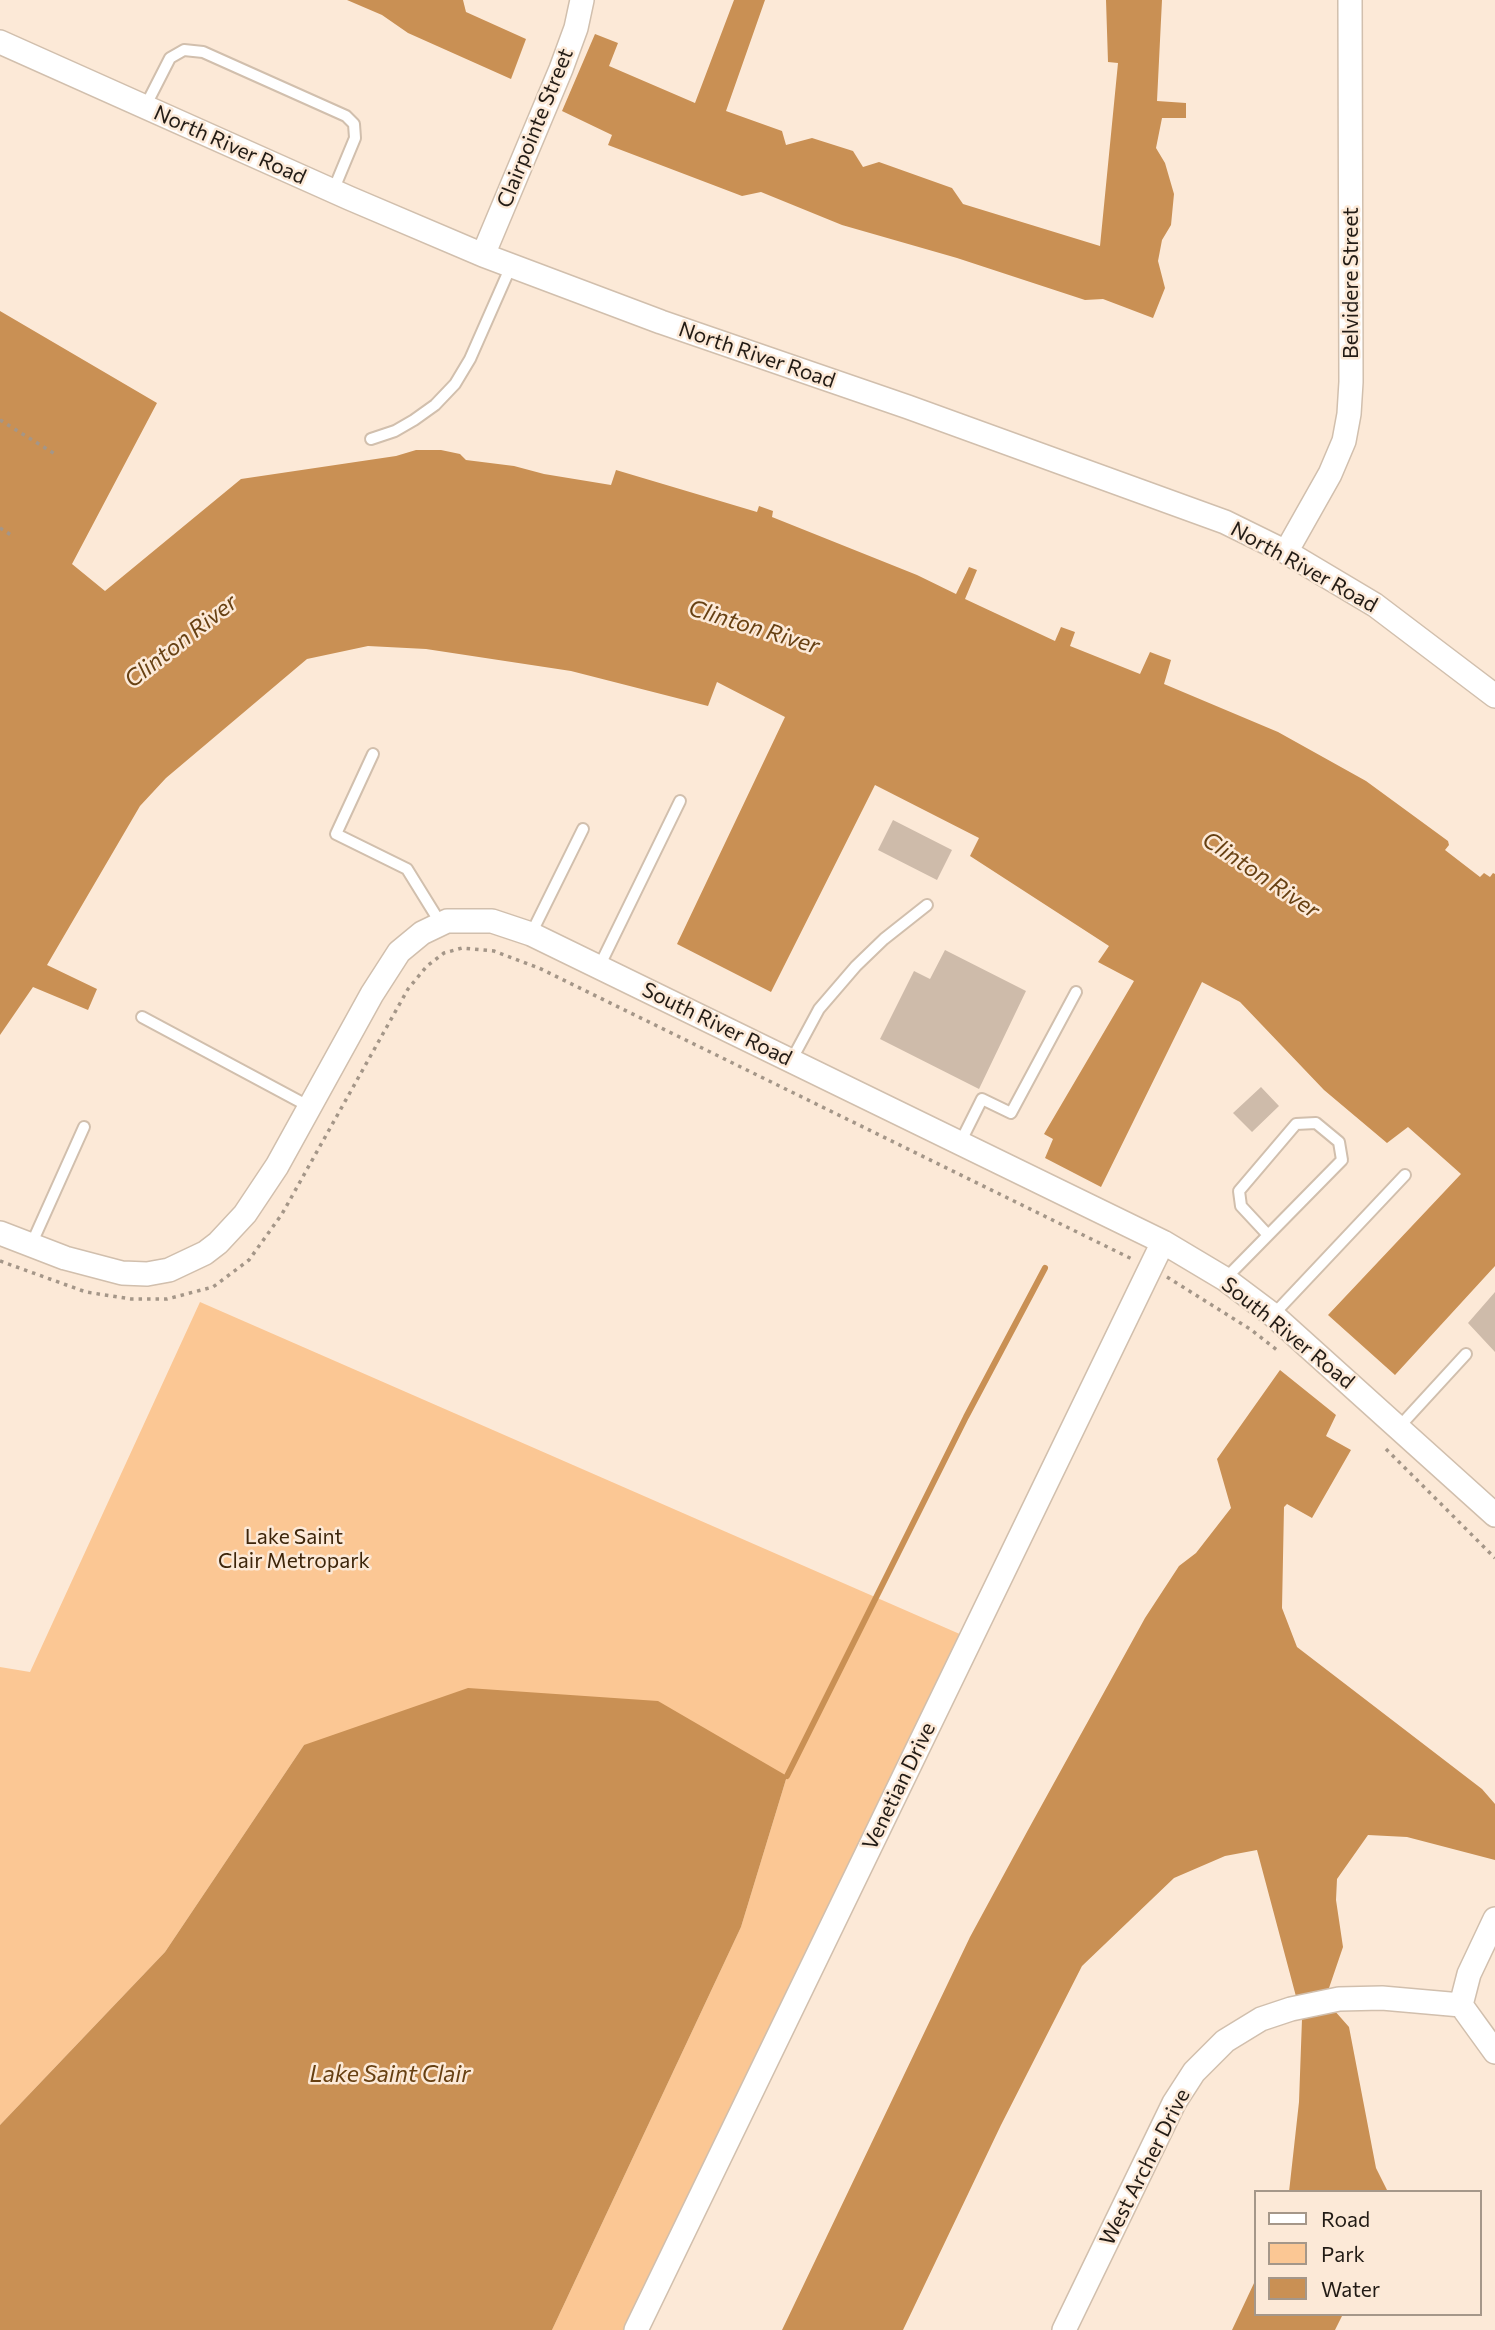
<!DOCTYPE html>
<html>
<head>
<meta charset="utf-8">
<style>
	body { margin:0 }
	#map { position:relative; width:1495px; height:2330px; overflow:hidden; background:#fce9d7; font-family:Commissioner,sans-serif }
	canvas { display:block }
	.legend { position:absolute; left:1254px; top:2190px; width:228px; height:126px; box-sizing:border-box; background:#fce9d7; border:2px solid #a59789; margin:0; padding:9px 12px; list-style:none; font-size:21px; color:#221b15 }
	.legend li { display:flex; align-items:center; gap:14px; height:35px }
	.legend b { width:35px; border:2px solid #a59789 }
</style>
</head>
<body>
<div id="map">
<canvas width="1495" height="2330"></canvas>
<ul class="legend">
<li><b style="height:9px;background:#fff"></b>Road</li>
<li><b style="height:19px;background:#fbc794"></b>Park</li>
<li><b style="height:19px;background:#c99054"></b>Water</li>
</ul>
</div>
<script>
const context = document.querySelector('canvas').getContext('2d');
context.lineJoin = 'round';
function fill(path, color) { context.fillStyle = color; context.fill(path, 'evenodd'); }
const shape = rows => new Path2D(rows.map(r => 'M' + r).join(''));
function stroke(path, color, width, dash) { context.strokeStyle = color; context.lineWidth = width; context.lineCap = dash ? 'butt' : 'round'; context.setLineDash(dash || []); context.stroke(path); }
function label(font, color, halo, rows, align = 'center') {
  context.font = font + ' Commissioner,sans-serif'; context.lineWidth = 5; context.setLineDash([]); context.textBaseline = 'middle'; context.strokeStyle = halo; context.fillStyle = color; for (const [text, x, y, turn = 0] of rows) {
    context.save(); context.translate(x, y); context.rotate((+turn || 0) * Math.PI / 180); context.textAlign = isNaN(turn) ? turn : align; if (halo) context.strokeText(text, 0, 0); context.fillText(text, 0, 0); context.restore();
  }
}
fill(shape([
	[200,1302,962,1635,629,2330,552,2330,741,1927,787,1776,304,1745,165,1952,0,2125,0,1667,30,1672]
]), '#fbc794');
fill(shape([
	[347,0,463,0,466,12,526,39,511,79,408,33,382,15],
	[734,0,765,0,726,111,782,131,786,145,812,138,853,151,863,167,879,162,952,188,963,204,1100,246,1118,63,1108,62,1106,0,1162,0,1157,101,1186,103,1186,118,1162,118,1156,148,1165,163,1174,194,1171,225,1162,240,1158,261,1165,288,1153,318,1103,299,1085,300,957,258,842,225,761,192,742,196,608,145,612,135,562,111,595,34,618,43,609,66,695,103],
	[0,311,157,403,72,564,105,591,241,479,396,456,416,450,441,450,460,454,466,460,514,466,544,474,611,485,616,470,757,512,759,506,773,511,772,517,917,575,956,594,969,567,977,570,965,599,1055,641,1061,627,1075,632,1070,646,1140,674,1150,652,1171,660,1164,684,1278,732,1366,781,1448,841,1449,845,1445,850,1480,877,1484,873,1490,877,1493,873,1495,874,1495,1266,1395,1375,1328,1315,1461,1174,1408,1127,1387,1143,1324,1090,1240,1002,1202,982,1101,1187,1045,1158,1053,1139,1044,1134,1134,981,1098,962,1109,946,970,856,979,838,875,785,771,992,677,944,785,717,717,682,708,706,571,671,426,649,368,646,307,659,166,778,140,806,47,965,97,989,88,1010,33,987,0,1035],
	[1280,1370,1336,1415,1326,1436,1351,1450,1312,1518,1287,1504,1284,1507,1282,1608,1297,1647,1482,1789,1495,1804,1495,1860,1407,1837,1368,1835,1337,1879,1336,1900,1343,1947,1329,1988,1334,2010,1349,2027,1376,2168,1388,2192,1289,2192,1299,2102,1302,2019,1257,1850,1225,1856,1174,1878,1082,1966,1001,2125,903,2330,782,2330,970,1937,1028,1830,1145,1618,1179,1566,1196,1553,1231,1508,1217,1459],
	[468,1688,658,1701,787,1776,741,1927,552,2330,0,2330,0,2125,165,1952,304,1745],
	[1255,2281,1255,2314,1343,2314,1335,2330,1232,2330]
]), '#c99054');
stroke(shape([
	[787,1776,966,1417,1045,1268]
]), '#c99054', 6);
fill(shape([
	[893,820,952,850,937,880,878,850],
	[945,950,1026,991,979,1089,880,1039,914,971,930,979],
	[1261,1087,1279,1106,1252,1132,1233,1113],
	[1495,1292,1495,1352,1468,1323]
]), '#cebbaa');
const lane = shape([
	[145,107,170,58,184,50,203,52,346,116,354,124,355,138,333,191],
	[371,439,395,431,414,420,435,405,455,384,470,359,511,266],
	[373,754,336,834,407,869,441,924],
	[531,934,583,829],
	[599,967,680,801],
	[142,1017,310,1107],
	[791,1061,819,1009,856,966,884,939,927,905],
	[960,1143,982,1099,1011,1113,1076,992],
	[31,1245,84,1127],
	[1225,1279,1342,1160,1339,1142,1316,1123,1296,1124,1239,1191,1241,1206,1268,1235],
	[1273,1315,1405,1175],
	[1399,1427,1466,1354]
]);
const street = shape([
	[0,42,349,198,483,255,661,322,908,407,1225,522,1286,552,1375,605,1495,696],
	[483,255,561,69,576,28,582,0],
	[1286,552,1330,474,1344,441,1349,414,1351,382,1350,0],
	[0,1233,65,1258,122,1273,147,1274,169,1270,205,1253,218,1243,245,1214,277,1166,372,994,399,952,422,933,447,921,492,921,531,934,1163,1242,1225,1279,1273,1315,1495,1515],
	[1461,2005,1469,1974,1495,1919],
	[636,2330,1163,1242],
	[1064,2330,1174,2103,1194,2072,1225,2041,1261,2019,1291,2009,1339,1999,1382,1998,1461,2005,1495,2052]
]);
stroke(lane, '#d1bfad', 14);
stroke(street, '#d1bfad', 26);
stroke(shape([
	[0,420,55,454],
	[0,528,14,537],
	[0,1261,86,1292,131,1299,167,1299,213,1287,249,1260,282,1214,408,989,427,966,444,953,462,948,494,951,539,968,1132,1259],
	[1167,1277,1250,1329,1277,1350],
	[1386,1449,1495,1558]
]), '#a49688', 3.5, [3.5, 5]);
stroke(lane, '#fff', 10);
stroke(street, '#fff', 23);
label('21px', '#221b15', '#fce9d7', [
	["Clairpointe Street",535,128,-68],
	["North River Road",230,145,24],
	["Belvidere Street",1351,283,-90],
	["North River Road",757,355,19],
	["North River Road",1304,567,29],
	["South River Road",717,1024,26],
	["South River Road",1288,1333,39],
	["Venetian Drive",899,1786,-64],
	["West Archer Drive",1145,2167,-63]
]);
label('21px', '#3d250a', '#fce9d7', [
	["Lake Saint",294,1537],
	["Clair Metropark",294,1561]
]);
label('italic 23px', '#674012', '#fce9d7', [
	["Clinton River",754,627,17],
	["Clinton River",181,641,-38],
	["Clinton River",1261,875,34],
	["Lake Saint Clair",390,2074]
]);
</script>
</body>
</html>
